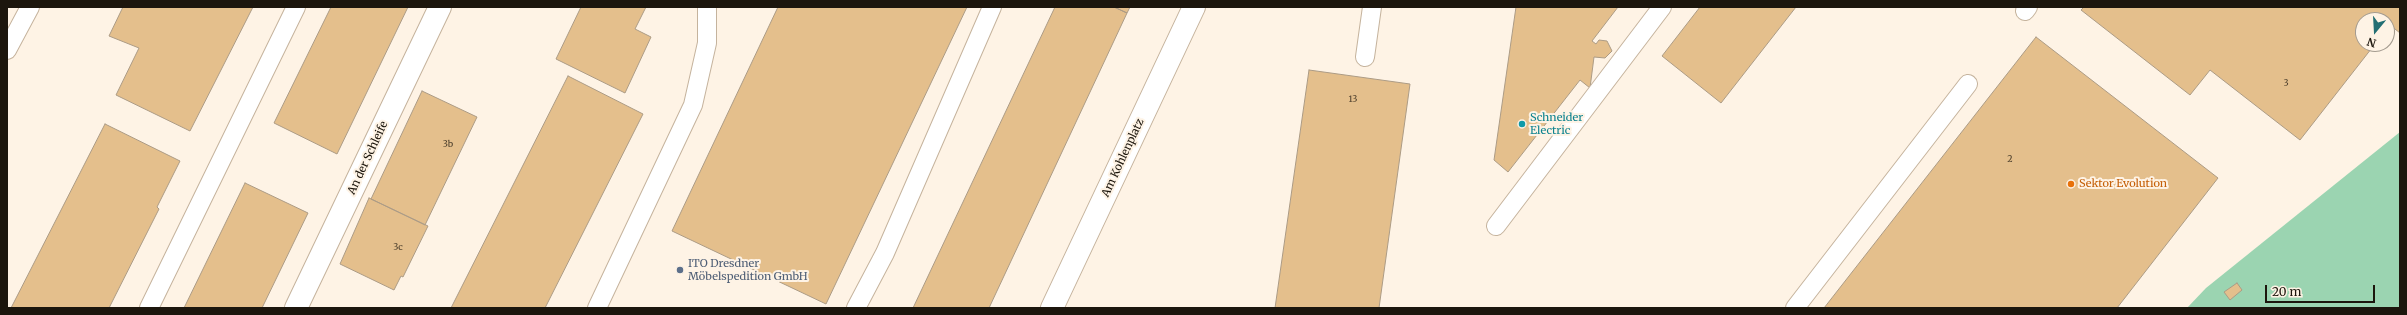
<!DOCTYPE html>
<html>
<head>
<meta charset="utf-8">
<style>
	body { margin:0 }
	#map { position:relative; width:2407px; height:315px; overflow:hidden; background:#fef3e5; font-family:Merriweather,serif }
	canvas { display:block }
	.frame { position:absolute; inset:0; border:8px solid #1c160d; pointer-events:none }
	.north { position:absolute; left:2355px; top:12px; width:40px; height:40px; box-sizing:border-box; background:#fef3e5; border:1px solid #a49b8f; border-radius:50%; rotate:198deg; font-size:11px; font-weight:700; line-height:16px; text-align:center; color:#1c160d }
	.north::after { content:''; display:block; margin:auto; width:14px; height:18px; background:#246f73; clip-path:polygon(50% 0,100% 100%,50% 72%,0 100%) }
	.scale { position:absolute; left:2265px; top:285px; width:110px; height:18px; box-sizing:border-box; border:2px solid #1c160d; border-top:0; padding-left:5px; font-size:12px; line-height:14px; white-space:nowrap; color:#1c160d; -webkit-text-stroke:3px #fef3e5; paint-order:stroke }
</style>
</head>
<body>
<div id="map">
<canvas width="2407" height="315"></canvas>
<div class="frame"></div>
<div class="north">N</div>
<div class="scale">20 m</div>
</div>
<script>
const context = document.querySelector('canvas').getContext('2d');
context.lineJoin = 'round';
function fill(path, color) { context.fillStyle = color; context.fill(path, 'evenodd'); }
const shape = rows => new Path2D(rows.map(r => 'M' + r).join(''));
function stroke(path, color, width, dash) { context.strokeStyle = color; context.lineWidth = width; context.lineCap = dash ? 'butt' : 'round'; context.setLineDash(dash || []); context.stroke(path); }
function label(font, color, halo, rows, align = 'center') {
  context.font = font + ' Merriweather,serif'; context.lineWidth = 4; context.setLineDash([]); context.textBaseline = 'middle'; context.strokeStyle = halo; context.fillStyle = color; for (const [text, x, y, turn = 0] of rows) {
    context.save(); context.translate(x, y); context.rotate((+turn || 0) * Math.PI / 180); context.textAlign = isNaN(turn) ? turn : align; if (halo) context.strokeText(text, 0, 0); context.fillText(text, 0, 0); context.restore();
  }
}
fill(shape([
	[2400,132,2400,308,2187,308,2206,288]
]), '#9bd4b1');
const building = shape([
	[123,7,253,7,190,131,116,95,139,48,109,36,123,7],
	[331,7,408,7,337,154,274,123,331,7],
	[581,7,646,7,635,29,651,37,625,93,556,59,581,7],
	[778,7,967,7,826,304,672,231,778,7],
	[1055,7,1114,7,1127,13,989,308,913,308,1055,7],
	[1114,7,1130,7,1127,13,1114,7],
	[1516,7,1618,7,1592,41,1596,44,1599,40,1607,41,1612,51,1605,58,1594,57,1590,88,1580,80,1508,172,1494,160,1516,7],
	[1700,7,1796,7,1721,103,1662,56,1700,7],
	[2084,7,2400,7,2400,33,2390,25,2387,29,2387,20,2363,20,2363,44,2375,44,2300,140,2210,70,2190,95,2081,10,2084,7],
	[2036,37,2218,178,2117,308,1824,308,2036,37],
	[1309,70,1410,84,1379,308,1275,308,1309,70],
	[568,76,643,114,545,308,451,308,568,76],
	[422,91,477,117,425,225,371,199,422,91],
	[105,124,180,161,157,207,159,209,109,308,11,308,105,124],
	[245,183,308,213,262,308,184,308,245,183],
	[369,198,428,226,403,277,401,276,394,290,340,264,369,198],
	[2237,283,2242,290,2230,300,2224,292,2237,283]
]);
fill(building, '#e4bf8c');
stroke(building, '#ac9b85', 1);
const lane = shape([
	[2025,11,2028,7],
	[7,50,30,7],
	[1365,57,1372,7],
	[1496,226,1662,7],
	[149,308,296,7],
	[597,308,693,105,707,43,707,7],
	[856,308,885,253,992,7],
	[1795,308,1968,84]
]);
const street = shape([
	[296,308,440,7],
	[1052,308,1194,7]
]);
stroke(lane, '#c5b39d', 20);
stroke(street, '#c5b39d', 24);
stroke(lane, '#fff', 18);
stroke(street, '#fff', 22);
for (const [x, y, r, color] of [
	[1522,124,4,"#0f9aa8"],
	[2071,184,4,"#e8710a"],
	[680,270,4,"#5c6f8a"]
]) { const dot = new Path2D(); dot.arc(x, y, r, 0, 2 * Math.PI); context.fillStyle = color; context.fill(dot); stroke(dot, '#fef3e5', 1.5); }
label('9px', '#4e402d', null, [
	["3",2286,83],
	["13",1353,99],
	["3b",448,144],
	["2",2010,159],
	["3c",398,247]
]);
label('11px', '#0d838f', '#fef3e5', [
	["Schneider",1530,118],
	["Electric",1530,131]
], 'left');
label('11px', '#1c160d', '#fef3e5', [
	["An der Schleife",368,158,-65],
	["Am Kohlenplatz",1123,158,-65]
]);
label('11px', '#c56008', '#fef3e5', [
	["Sektor Evolution",2079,184]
], 'left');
label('11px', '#4e5e75', '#fef3e5', [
	["ITO Dresdner",688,264],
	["Möbelspedition GmbH",688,277]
], 'left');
</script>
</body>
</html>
